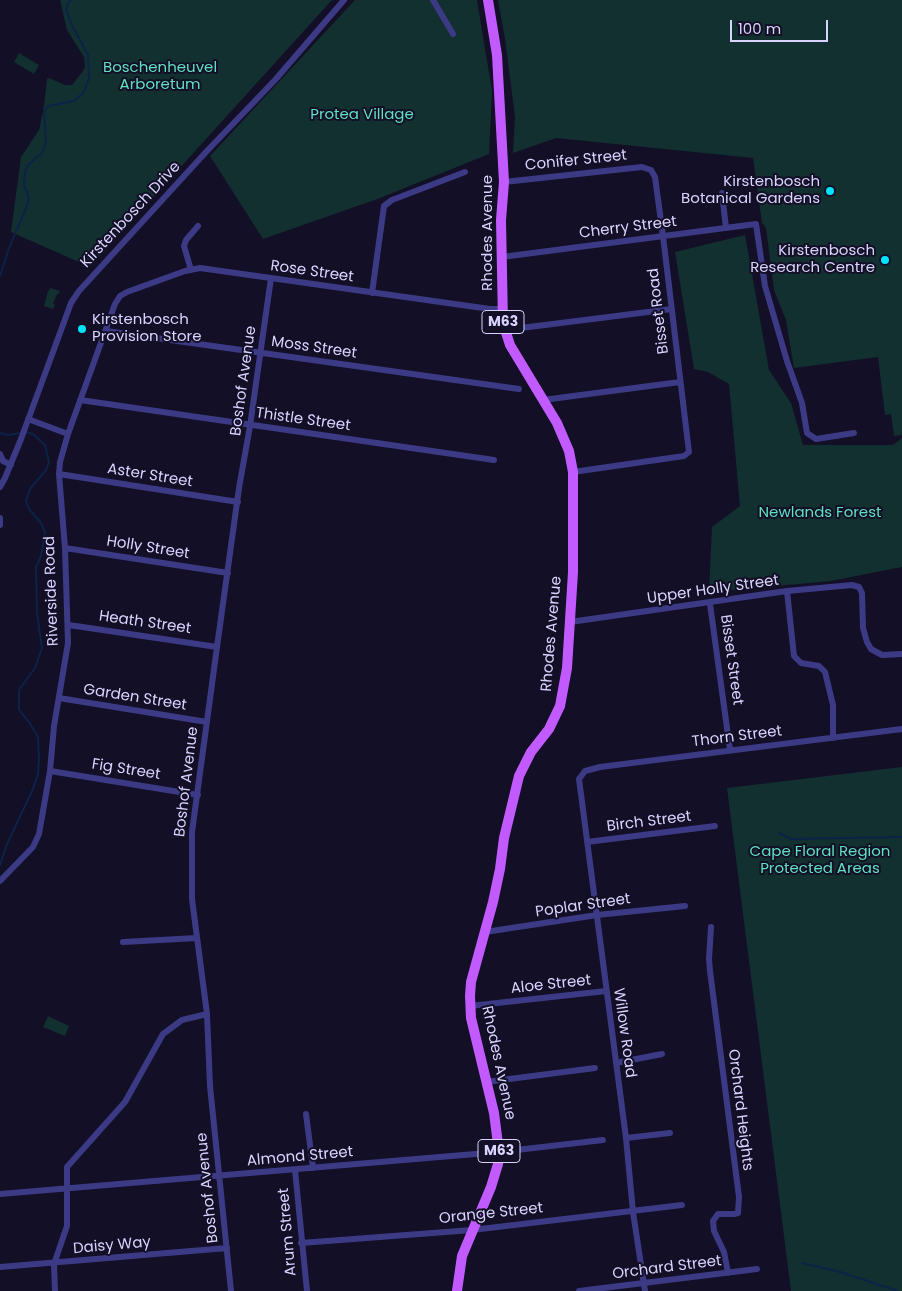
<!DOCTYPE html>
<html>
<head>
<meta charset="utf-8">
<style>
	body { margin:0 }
	#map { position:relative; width:902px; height:1291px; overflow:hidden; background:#130f26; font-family:Poppins,sans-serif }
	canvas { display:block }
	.scale { position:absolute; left:730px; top:20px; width:98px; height:22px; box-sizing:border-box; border:2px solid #d9d4ff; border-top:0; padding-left:6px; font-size:15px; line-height:18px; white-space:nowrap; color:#d9d4ff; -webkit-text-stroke:4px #130f26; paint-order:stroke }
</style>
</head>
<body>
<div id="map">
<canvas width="902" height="1291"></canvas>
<div class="scale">100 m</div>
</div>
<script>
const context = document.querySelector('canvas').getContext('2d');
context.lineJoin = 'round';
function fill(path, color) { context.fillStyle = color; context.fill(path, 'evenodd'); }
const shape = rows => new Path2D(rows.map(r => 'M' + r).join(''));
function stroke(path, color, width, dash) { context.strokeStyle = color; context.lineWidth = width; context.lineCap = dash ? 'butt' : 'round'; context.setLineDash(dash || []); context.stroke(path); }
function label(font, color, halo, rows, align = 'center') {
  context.font = font + ' Poppins,sans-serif'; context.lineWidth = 4; context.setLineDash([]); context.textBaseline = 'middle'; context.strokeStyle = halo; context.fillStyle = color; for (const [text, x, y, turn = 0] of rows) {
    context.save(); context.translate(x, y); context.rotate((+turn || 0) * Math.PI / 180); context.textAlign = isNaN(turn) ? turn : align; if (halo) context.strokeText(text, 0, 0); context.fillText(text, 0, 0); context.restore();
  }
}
fill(shape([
	[60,0,332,0,90,267,11,232,21,157,39,130,44,106,47,79,49,78,65,85,72,85,83,71,85,66,84,57,67,30],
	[355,0,477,0,492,91,489,154,380,198,263,239,210,156],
	[498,0,902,0,902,435,894,436,891,414,885,415,878,357,794,368,786,320,774,290,766,228,762,223,753,158,556,138,513,153,515,117,505,39],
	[19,53,39,65,34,74,14,62],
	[745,235,769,370,791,403,803,445,893,445,902,438,902,567,831,581,709,592,712,527,740,506,729,384,708,372,694,369,675,252],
	[50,288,60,291,58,294,57,294,53,304,55,305,53,309,44,306,48,291,49,291],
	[902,767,902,1291,791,1291,727,788],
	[48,1016,69,1026,65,1036,43,1027]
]), '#12302f');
stroke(shape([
	[0,276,9,248,27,206,29,197,24,185,25,172,28,165,42,153,46,143,44,112,48,106,74,101,84,92,89,79,88,55,73,27,66,10,68,3,71,0],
	[0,433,8,435,20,433],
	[779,833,791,839,902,837],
	[0,865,7,844,33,789,38,774,39,759,38,737,29,722,19,710,19,690,35,668,42,648,37,613,36,567,41,556,45,532,41,523,29,509,26,501,30,489,46,470,49,462,45,445,33,434,25,432],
	[802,1263,840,1272,898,1291]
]), '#0c2248', 2);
stroke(shape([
	[433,0,453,34],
	[504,182,642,167,651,170,655,177,663,236,689,452,684,456,573,472],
	[722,193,726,228],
	[502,257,756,224,765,286,787,361,802,403,807,433,816,439,854,433],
	[191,270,184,246,186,240,198,226],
	[372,293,384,206,392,200,465,172],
	[505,330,672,309],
	[106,331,519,389],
	[80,400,494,460],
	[543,400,680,382],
	[28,419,68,434],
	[0,454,3,461,11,465],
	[59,474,238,502],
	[0,487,5,478,21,439,71,303,79,291,206,152,275,80,344,0],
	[0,518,0,525],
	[65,548,228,573],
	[787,591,794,656,801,663,819,666,825,672,833,705,833,738],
	[710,604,730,750],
	[570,622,787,591,852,585,859,587,862,593,863,628,867,642,871,649,882,655,902,654],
	[69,625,217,647],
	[59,698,207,722],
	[50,771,198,795],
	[587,842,715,826],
	[0,881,33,847,39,834,50,771,54,726,68,643,65,548,59,474,60,462,68,434,115,304,120,296,127,292,185,271,200,268,490,309,502,309],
	[711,927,709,959,710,971,739,1197,738,1213,734,1214,718,1214,713,1221,714,1231,724,1252,728,1273],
	[485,932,597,915,685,906],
	[123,942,197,938],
	[470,1006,606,991],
	[616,1063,662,1054],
	[486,1082,595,1068],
	[306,1114,313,1168],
	[626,1138,670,1133],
	[295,1170,307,1291],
	[0,1194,499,1152,603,1140],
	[301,1243,472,1230,682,1205],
	[0,1267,227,1248],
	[55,1291,54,1264,67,1226,67,1167,125,1102,163,1034,182,1020,207,1014],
	[231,1291,210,1086,207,1014,192,899,192,832,217,647,239,488,250,426,271,278],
	[579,1291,757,1269],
	[645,1291,633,1212,626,1138,579,779,585,771,600,767,902,729]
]), '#3d3a85', 6);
stroke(shape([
	[457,1291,462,1256,491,1187,498,1164,499,1152,494,1113,471,1018,470,996,471,982,493,902,500,869,504,838,519,776,531,752,549,729,560,706,567,668,573,572,573,472,569,451,557,423,510,345,503,323,501,220,504,182,497,55,488,0]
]), '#c25bff', 10);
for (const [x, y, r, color] of [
	[830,191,5,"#00e5ff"],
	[885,260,5,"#00e5ff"],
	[82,329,5,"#00e5ff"]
]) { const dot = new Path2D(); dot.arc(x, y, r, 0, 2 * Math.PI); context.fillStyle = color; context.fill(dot); stroke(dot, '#130f26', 2); }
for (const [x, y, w] of [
	[503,322,42],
	[499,1151,42]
]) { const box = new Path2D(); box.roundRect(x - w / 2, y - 11.5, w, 23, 4); context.fillStyle = '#130f26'; context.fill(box); stroke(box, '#d9d4ff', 1); }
label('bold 14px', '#d9d4ff', null, [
	["M63",503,322],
	["M63",499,1151]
]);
label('15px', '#5fe0c0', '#130f26', [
	["Boschenheuvel",160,68],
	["Arboretum",160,85],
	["Protea Village",362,115],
	["Newlands Forest",820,513],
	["Cape Floral Region",820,852],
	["Protected Areas",820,869]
]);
label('15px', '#d9d4ff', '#130f26', [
	["Conifer Street",576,161,-6],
	["Kirstenbosch Drive",131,215,-47],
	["Cherry Street",628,228,-7],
	["Rhodes Avenue",488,233,-90],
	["Rose Street",312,272,8],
	["Bisset Road",659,311,-97],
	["Moss Street",314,348,8],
	["Boshof Avenue",244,381,-82],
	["Thistle Street",303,420,8],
	["Aster Street",150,476,9],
	["Holly Street",148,548,9],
	["Upper Holly Street",713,590,-8],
	["Riverside Road",52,591,-92],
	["Heath Street",145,623,8],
	["Rhodes Avenue",552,634,-85],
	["Bisset Street",731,660,82],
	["Garden Street",135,698,9],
	["Thorn Street",737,737,-7],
	["Fig Street",126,770,9],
	["Boshof Avenue",187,782,-83],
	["Birch Street",649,822,-7],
	["Poplar Street",583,906,-8],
	["Aloe Street",551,985,-6],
	["Willow Road",624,1033,82],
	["Rhodes Avenue",498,1063,78],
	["Orchard Heights",740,1110,83],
	["Almond Street",300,1157,-5],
	["Boshof Avenue",208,1188,-96],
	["Orange Street",491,1214,-6],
	["Arum Street",288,1232,-95],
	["Daisy Way",112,1246,-5],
	["Orchard Street",667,1268,-7]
]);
label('15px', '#d9d4ff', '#130f26', [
	["Kirstenbosch",820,182],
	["Botanical Gardens",820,199],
	["Kirstenbosch",875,251],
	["Research Centre",875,268],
	["Kirstenbosch",92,320,"left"],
	["Provision Store",92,337,"left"]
], 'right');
</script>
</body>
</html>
